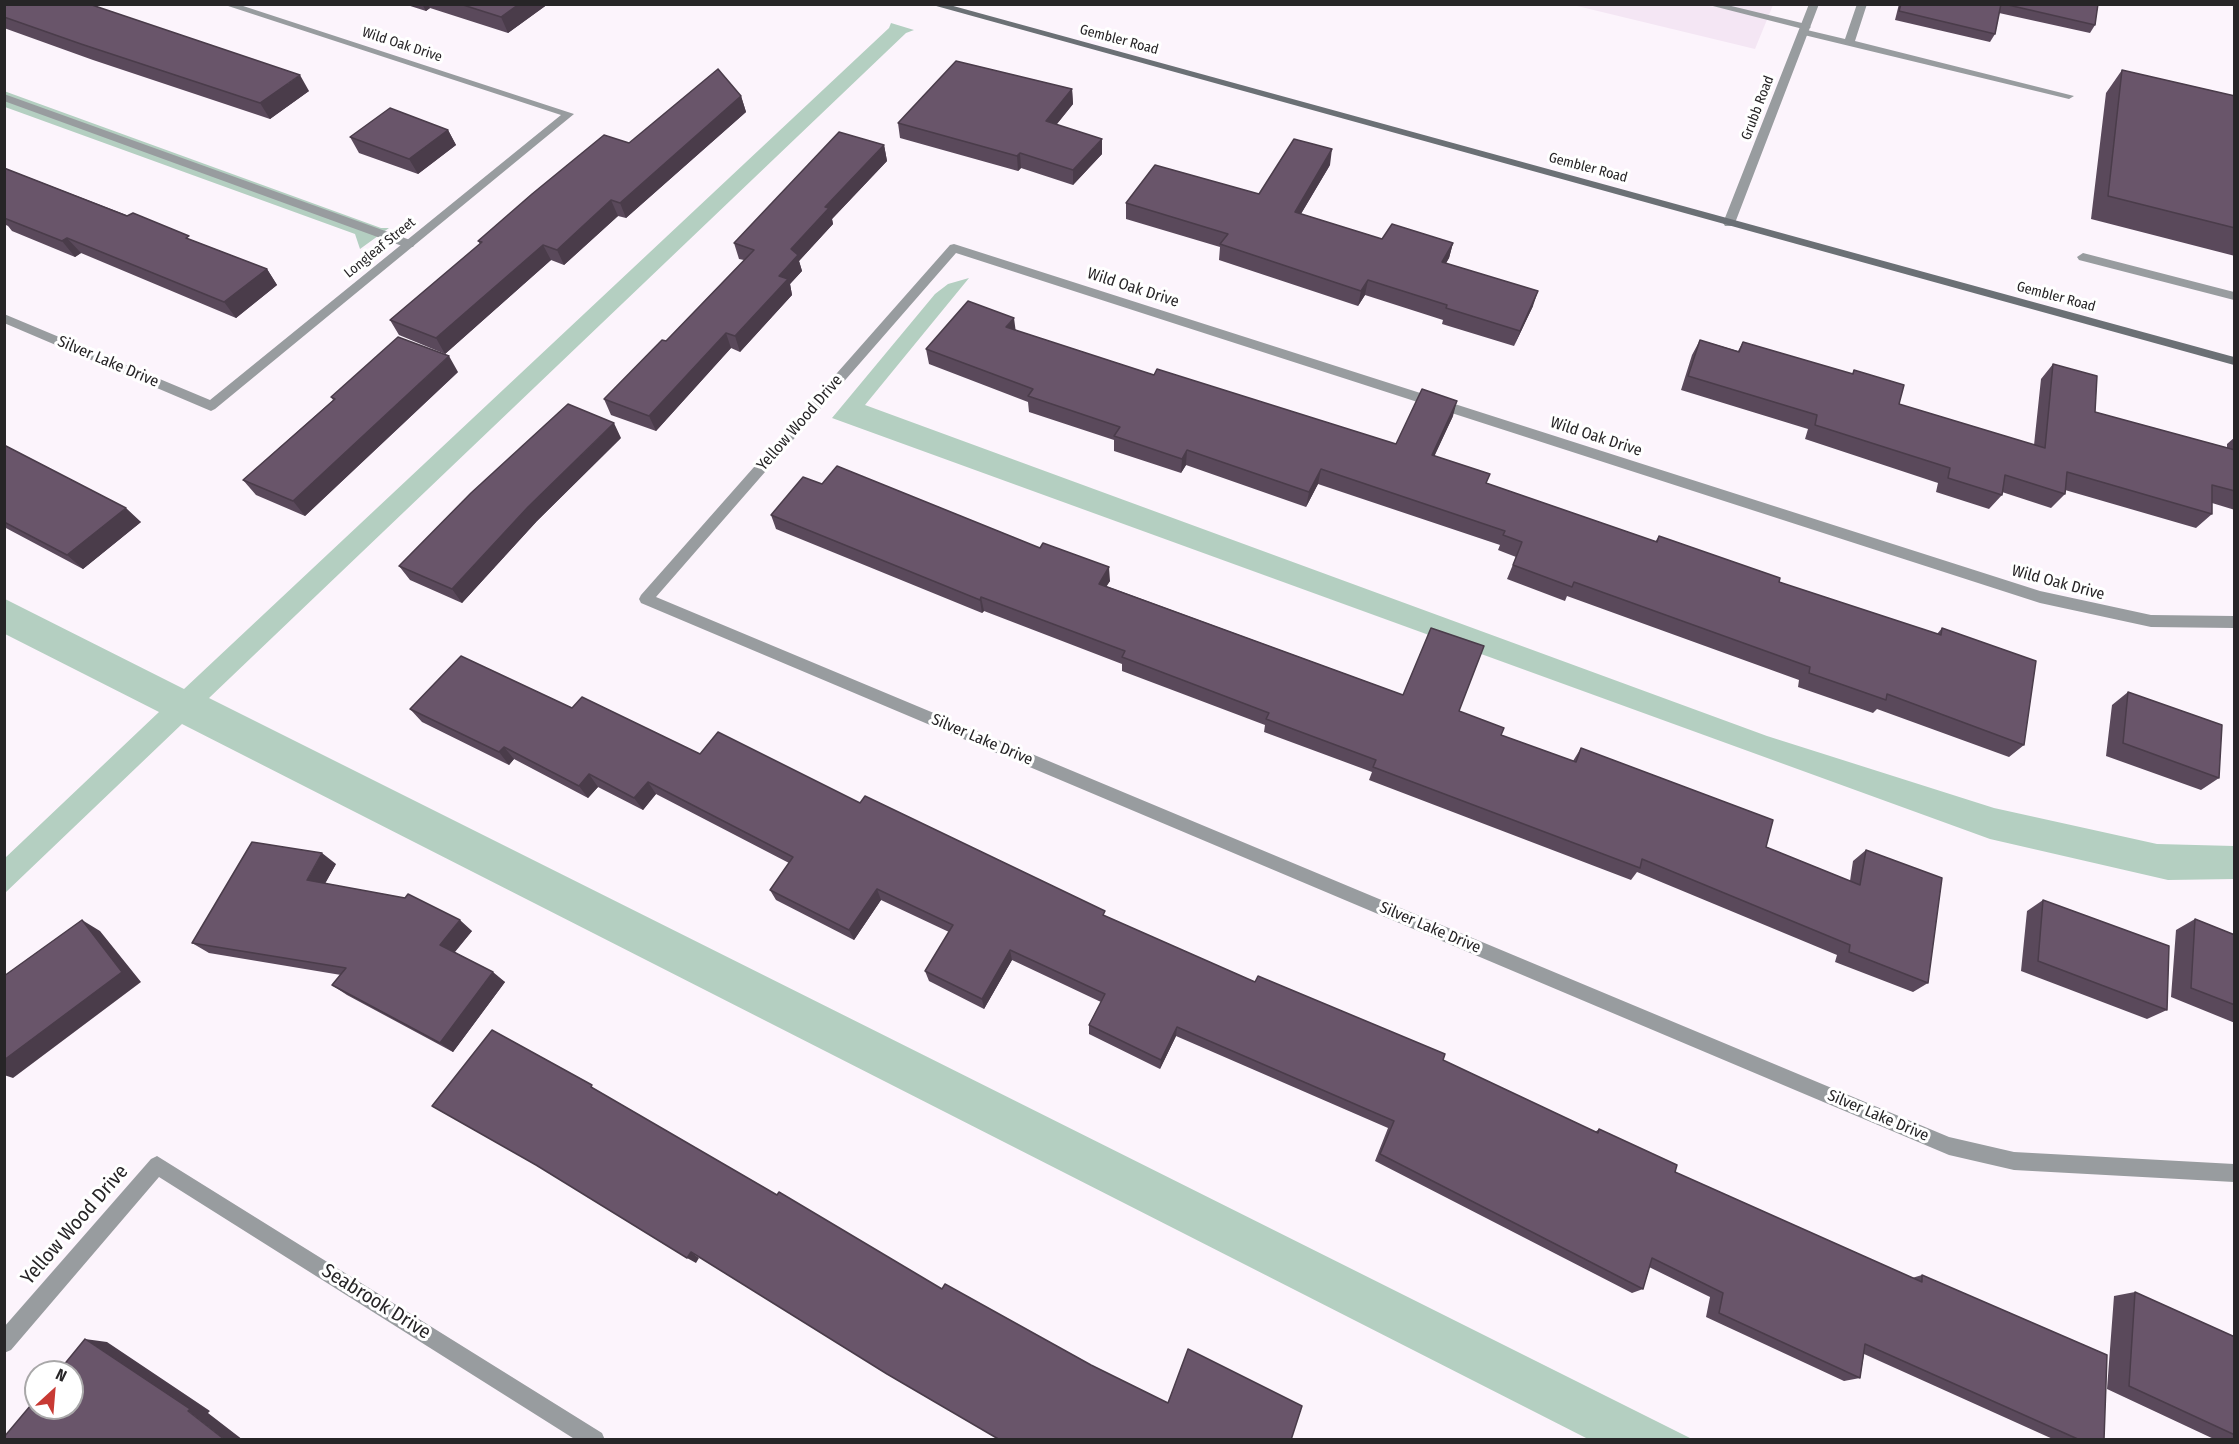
<!DOCTYPE html>
<html>
<head>
<meta charset="utf-8">
<style>
	body { margin:0 }
	#map { position:relative; width:2239px; height:1444px; overflow:hidden; background:#fcf4fc; font-family:"Fira Sans Condensed",sans-serif }
	canvas { display:block }
	.frame { position:absolute; inset:0; border:6px solid #272527; pointer-events:none }
	.north { position:absolute; left:24px; top:1360px; width:60px; height:60px; box-sizing:border-box; background:#fff; border:2px solid #a9a8a9; border-radius:50%; rotate:26deg; font-size:16px; font-weight:700; line-height:24px; text-align:center; color:#272527 }
	.north::after { content:''; display:block; margin:auto; width:21px; height:27px; background:#c83a34; clip-path:polygon(50% 0,100% 100%,50% 72%,0 100%) }
</style>
</head>
<body>
<div id="map">
<canvas width="2239" height="1444"></canvas>
<div class="frame"></div>
<div class="north">N</div>
</div>
<script>
const context = document.querySelector('canvas').getContext('2d');
context.lineJoin = 'round';
function fill(path, color) { context.fillStyle = color; context.fill(path, 'evenodd'); }
const shape = rows => new Path2D(rows.map(r => 'M' + r).join(''));
function stroke(path, color, width, dash) { context.strokeStyle = color; context.lineWidth = width; context.lineCap = dash ? 'butt' : 'round'; context.setLineDash(dash || []); context.stroke(path); }
function label(font, color, halo, rows, align = 'center') {
  context.font = font + ' "Fira Sans Condensed",sans-serif'; context.lineWidth = 6; context.setLineDash([]); context.textBaseline = 'middle'; context.strokeStyle = halo; context.fillStyle = color; for (const [text, x, y, turn = 0] of rows) {
    context.save(); context.translate(x, y); context.rotate((+turn || 0) * Math.PI / 180); context.textAlign = isNaN(turn) ? turn : align; if (halo) context.strokeText(text, 0, 0); context.fillText(text, 0, 0); context.restore();
  }
}
fill(shape([
	[1573,5,1773,5,1755,49]
]), '#f4e6f4');
fill(shape([
	[891,23,914,30,906,33,209,698,1692,1439,1588,1439,182,724,5,893,5,858,159,712,5,634,5,599,184,689,889,28],
	[4,91,381,228,389,228,360,249,355,234,5,107],
	[969,278,865,405,1767,736,1994,808,2157,844,2234,846,2234,879,2168,880,1990,839,832,418,935,294,948,284]
]), '#b4cfc1');
fill(shape([
	[1705,4,1723,4,1806,24,1811,27,1807,30,1845,39,1857,4,1867,4,1855,41,2074,96,2069,99,1804,35,1799,32,1803,29,1705,4],
	[4,94,413,241,415,244,413,247,405,247,4,101,4,94],
	[2083,253,2234,292,2234,300,2079,260,2077,257,2083,253]
]), '#989c9f');
fill(shape([
	[222,4,237,4,574,114,215,409,211,411,4,323,4,314,210,400,561,115,222,4],
	[1809,4,1819,4,1735,223,1733,226,1725,226,1723,223,1809,4],
	[954,244,2040,591,2151,615,2234,616,2234,628,2151,627,2040,603,956,253,656,597,1949,1137,2014,1152,2234,1164,2234,1182,2014,1170,1949,1155,641,603,639,599,641,595,950,245,954,244],
	[157,1156,602,1433,605,1440,576,1440,159,1177,11,1350,4,1353,4,1327,151,1159,157,1156]
]), '#989c9f');
fill(shape([
	[929,4,946,4,2234,357,2234,365,929,4]
]), '#6b7075');
fill(shape([
	[4,4,309,91,270,119,93,60,4,28],
	[404,4,548,4,508,33,430,8,426,11],
	[1899,4,2098,4,2095,25,2090,33,1999,13,1995,34,1990,42,1895,20],
	[2122,70,2235,96,2235,256,2091,219,2106,93],
	[1072,89,1073,104,1057,124,1102,154,1073,185,1021,168,1018,171,900,138,898,123],
	[741,96,746,112,626,218,618,216,564,265,551,260,445,354,399,335,390,320,480,244,478,241,629,143],
	[448,130,456,145,418,174,359,153,350,137],
	[884,145,887,161,832,219,833,224,799,261,802,271,790,284,792,295,740,352,731,348,656,431,611,415,604,399,666,341,744,260,739,259,734,243],
	[1330,165,1301,214,1382,239,1453,243,1449,258,1446,263,1533,306,1514,346,1442,324,1443,320,1365,295,1358,306,1219,260,1220,247,1126,219,1126,203,1259,194],
	[4,168,267,269,277,285,236,318,81,253,75,257,12,231,8,226,4,224],
	[1015,330,1154,375,1396,444,1453,416,1434,456,1490,474,1486,483,1655,542,1659,536,1779,582,1937,634,1942,628,2024,745,2009,757,1877,709,1873,713,1798,687,1799,680,1567,596,1565,601,1507,579,1516,557,1498,550,1500,545,1318,484,1306,507,1186,465,1181,473,1114,451,1114,440,1029,412,1028,402,929,364,926,349],
	[1700,340,1738,351,1743,342,1852,374,1854,370,1899,404,2034,445,2041,379,2053,364,2095,412,2227,448,2227,444,2235,437,2235,510,2212,503,2212,514,2196,528,2065,490,2065,494,2051,508,2002,492,2002,495,1989,509,1936,492,1938,483,1805,439,1808,429,1681,390,1692,355],
	[458,372,305,516,256,495,243,480,333,400,331,397],
	[621,438,537,521,462,603,410,580,399,566],
	[4,445,141,522,83,569,4,527],
	[822,484,1110,581,1106,586,1403,695,1459,711,1501,735,1573,761,1581,748,1766,847,1850,881,1853,861,1866,850,1928,983,1913,992,1835,962,1837,955,1637,872,1631,880,1369,780,1372,772,1264,732,1265,725,1122,671,1122,664,984,611,982,613,776,529,771,515],
	[2128,692,2219,778,2201,790,2106,756,2112,705],
	[572,708,700,754,860,803,1105,916,1255,982,1443,1060,1595,1132,1599,1129,1675,1172,1912,1278,1922,1275,2104,1440,2055,1440,1864,1354,1860,1378,1844,1381,1706,1317,1710,1297,1649,1267,1643,1289,1632,1293,1375,1161,1388,1128,1176,1036,1160,1069,1089,1034,1089,1025,1101,1002,1012,960,984,1009,929,981,925,971,949,932,881,900,854,940,776,900,770,890,789,863,656,794,643,810,598,787,588,798,514,759,509,765,422,722,410,709],
	[336,864,325,883,472,931,455,952,505,982,453,1052,347,995,332,985,341,975,209,953,192,943],
	[2043,900,2167,1010,2147,1019,2021,971,2027,911],
	[2195,919,2235,935,2235,1023,2171,997,2176,930],
	[2135,1292,2235,1337,2235,1440,2216,1440,2107,1389,2114,1296]
]), '#5a495b');
fill(shape([
	[422,4,428,4,430,8,426,11],
	[519,4,548,4,508,33,501,17],
	[300,75,309,91,270,119,260,103],
	[1072,89,1073,104,1047,136,1046,121],
	[741,96,746,112,626,218,620,203],
	[448,130,456,145,418,174,409,159],
	[1102,139,1102,154,1073,185,1073,170],
	[884,145,887,161,832,219,833,224,799,261,802,271,790,284,792,295,740,352,735,336,779,276,791,249,825,207],
	[1332,149,1330,165,1293,227,1295,212],
	[1020,153,1021,168,1018,171,1017,156],
	[611,200,618,216,564,265,557,250],
	[67,238,81,253,75,257,62,241],
	[1453,243,1449,258,1438,277,1442,262],
	[543,245,551,260,445,354,436,338],
	[267,269,277,285,236,318,224,302],
	[1368,280,1365,295,1358,306,1361,291],
	[1538,291,1533,306,1514,346,1520,331],
	[1014,318,1016,333,1006,327],
	[726,333,731,348,656,431,649,416],
	[449,356,458,372,305,516,293,501],
	[1457,401,1453,416,1428,470,1432,455],
	[614,423,621,438,537,521,462,603,452,589,528,507],
	[1187,450,1186,465,1181,473,1182,459],
	[1321,469,1318,484,1306,507,1309,492],
	[126,508,141,522,83,569,67,555],
	[1109,567,1110,581,1099,598,1099,584],
	[981,597,984,611,982,613,980,600],
	[504,747,514,759,509,765,499,752],
	[589,774,598,787,588,798,579,786],
	[648,782,656,794,643,810,634,798],
	[322,853,336,864,321,891,307,880],
	[877,889,881,900,854,940,849,930],
	[82,920,100,931,141,982,13,1078,4,1075,4,1060],
	[460,920,472,931,452,955,440,945],
	[1010,950,1012,960,984,1009,982,999],
	[493,972,505,982,453,1052,440,1043],
	[1177,1027,1176,1036,1160,1069,1161,1060],
	[691,1252,699,1258,696,1263,687,1258],
	[85,1339,107,1342,210,1411,208,1413,243,1440,225,1440,188,1411]
]), '#4a3c4a');
const building = shape([
	[4,4,89,4,300,75,260,103,81,44,4,17,4,4],
	[460,4,519,4,501,17,460,4],
	[1901,4,2001,4,1995,34,1899,11,1901,4],
	[2004,4,2098,4,2095,25,2004,4],
	[956,61,1072,89,1046,121,1102,139,1073,170,1020,153,1017,156,898,123,956,61],
	[718,69,741,96,620,203,611,200,557,250,543,245,436,338,390,320,482,242,478,241,532,194,604,135,629,143,718,69],
	[2122,70,2235,96,2235,228,2108,196,2122,70],
	[390,108,448,130,409,159,350,137,390,108],
	[839,132,884,145,825,207,829,208,791,249,798,255,779,276,788,279,735,336,726,333,649,416,604,399,662,340,666,341,754,250,734,243,839,132],
	[1294,139,1332,149,1295,212,1382,239,1392,224,1453,243,1442,262,1538,291,1520,331,1446,308,1447,305,1368,280,1361,291,1220,244,1228,234,1126,203,1155,165,1259,194,1294,139],
	[4,168,127,216,133,213,189,236,186,238,267,269,224,302,67,238,62,241,4,218,4,168],
	[968,301,1014,318,1006,327,1154,375,1157,369,1396,444,1422,389,1457,401,1432,455,1490,474,1486,483,1657,542,1659,536,1780,578,1779,582,1941,635,1942,628,2036,661,2024,745,1887,694,1886,700,1809,673,1810,667,1574,582,1572,587,1513,565,1522,542,1503,535,1505,531,1321,469,1309,492,1187,450,1182,459,1114,436,1120,427,1028,396,1033,389,926,349,968,301],
	[398,337,449,356,293,501,243,480,335,399,331,397,398,337],
	[1700,340,1739,352,1743,342,1853,374,1854,370,1904,385,1899,404,2045,448,2053,364,2097,376,2095,412,2235,450,2235,491,2212,485,2212,514,2067,472,2065,494,2005,475,2002,495,1948,478,1950,468,1815,425,1817,415,1688,376,1700,340],
	[568,404,614,423,528,507,452,589,399,566,471,493,568,404],
	[4,445,126,508,67,555,4,522,4,445],
	[837,466,1040,548,1043,543,1109,567,1099,584,1403,695,1431,628,1484,646,1459,711,1504,728,1501,735,1576,762,1581,748,1773,820,1766,847,1860,885,1866,850,1942,878,1928,983,1849,952,1850,945,1642,859,1640,868,1373,767,1376,760,1266,719,1269,713,1122,657,1125,651,981,597,980,600,771,515,803,477,822,484,837,466],
	[461,656,572,708,582,697,700,754,718,732,860,803,865,796,1105,911,1103,915,1255,982,1258,976,1445,1054,1443,1060,1598,1133,1599,1129,1677,1165,1675,1172,1922,1282,1922,1275,2107,1355,2104,1440,2080,1440,1865,1344,1860,1378,1719,1313,1723,1293,1652,1258,1643,1289,1380,1154,1394,1121,1177,1027,1161,1060,1089,1025,1105,994,1010,950,982,999,925,971,953,925,877,889,849,930,770,890,793,857,648,782,634,798,589,774,579,786,504,747,499,752,410,709,461,656],
	[2128,692,2222,725,2219,778,2123,743,2128,692],
	[252,842,322,853,307,880,405,898,408,894,460,920,440,945,493,972,440,1043,332,985,346,968,192,943,252,842],
	[2043,900,2169,946,2167,1010,2038,961,2043,900],
	[2195,919,2235,935,2235,1005,2191,988,2195,919],
	[82,920,122,972,4,1060,4,976,82,920],
	[492,1030,592,1085,591,1087,777,1195,779,1192,942,1289,945,1284,1091,1365,1168,1403,1188,1349,1302,1406,1291,1440,1000,1440,887,1374,691,1252,687,1258,536,1165,432,1106,492,1030],
	[2135,1292,2235,1337,2235,1435,2129,1386,2135,1292],
	[85,1339,190,1409,188,1411,225,1440,6,1440,4,1439,4,1437,36,1399,36,1408,72,1408,72,1372,58,1372,85,1339]
]);
fill(building, '#69556a');
stroke(building, '#4a3c4a', 1.5);
label('14px', '#272527', '#fff', [
	["Gembler Road",1119,40,15],
	["Wild Oak Drive",402,45,18],
	["Grubb Road",1758,108,-69],
	["Gembler Road",1588,168,15],
	["Longleaf Street",380,248,-39],
	["Gembler Road",2056,297,15]
]);
label('16px', '#272527', '#fff', [
	["Wild Oak Drive",1133,288,18],
	["Silver Lake Drive",108,362,23],
	["Yellow Wood Drive",800,423,-49],
	["Wild Oak Drive",1596,437,18],
	["Wild Oak Drive",2058,583,15],
	["Silver Lake Drive",982,740,23],
	["Silver Lake Drive",1430,928,23],
	["Silver Lake Drive",1878,1116,23]
]);
label('20px', '#272527', '#fff', [
	["Yellow Wood Drive",75,1225,-49],
	["Seabrook Drive",376,1302,32]
]);
</script>
</body>
</html>
